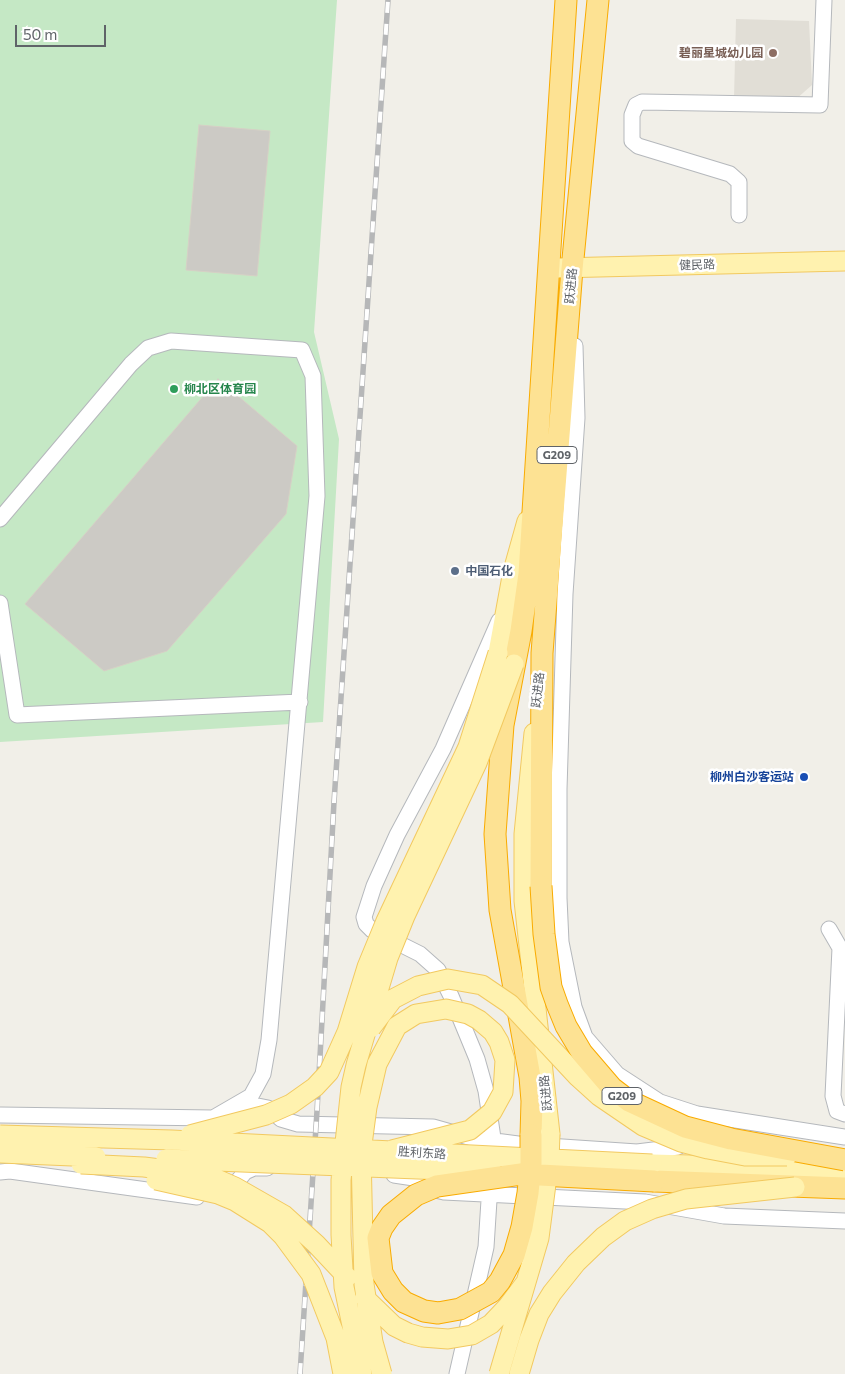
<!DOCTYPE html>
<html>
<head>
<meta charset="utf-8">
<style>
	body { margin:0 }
	#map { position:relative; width:845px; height:1374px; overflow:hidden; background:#f1efe8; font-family:Commissioner,sans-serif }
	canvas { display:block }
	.scale { position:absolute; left:15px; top:25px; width:91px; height:22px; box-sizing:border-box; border:2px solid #5f6368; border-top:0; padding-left:6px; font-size:15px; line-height:18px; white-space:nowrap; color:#5f6368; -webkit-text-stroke:4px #fff; paint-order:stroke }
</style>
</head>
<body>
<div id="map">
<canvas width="845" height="1374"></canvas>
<div class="scale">50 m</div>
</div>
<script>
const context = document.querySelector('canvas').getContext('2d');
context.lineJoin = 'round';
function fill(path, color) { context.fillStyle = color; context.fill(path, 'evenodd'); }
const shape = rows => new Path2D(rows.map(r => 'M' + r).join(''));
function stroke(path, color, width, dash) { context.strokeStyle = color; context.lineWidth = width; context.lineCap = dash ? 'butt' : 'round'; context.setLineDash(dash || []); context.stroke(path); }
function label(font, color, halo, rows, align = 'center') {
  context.font = font + ' Commissioner,"Noto Sans SC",sans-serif'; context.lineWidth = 5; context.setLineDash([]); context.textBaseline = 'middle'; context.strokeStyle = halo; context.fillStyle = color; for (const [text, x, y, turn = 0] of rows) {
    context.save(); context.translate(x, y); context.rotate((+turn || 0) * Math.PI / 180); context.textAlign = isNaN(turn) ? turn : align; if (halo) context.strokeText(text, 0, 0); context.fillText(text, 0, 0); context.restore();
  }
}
fill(shape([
	[736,19,809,21,812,85,795,100,734,98]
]), '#e1ded6');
fill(shape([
	[0,0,337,0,314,332,339,439,323,722,0,742]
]), '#c5e8c5');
const building = shape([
	[199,125,270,131,257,276,186,270,199,125],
	[218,379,297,446,286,514,167,651,104,671,25,604,218,379]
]);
fill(building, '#cccac5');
stroke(building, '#d6d1c6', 1);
const minor = shape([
	[739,215,739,182,730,174,638,146,632,141,632,115,636,105,642,102,820,105,824,0],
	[575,346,577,418,565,594,559,789,559,898,561,942,574,1007,585,1037,617,1074,660,1102,697,1114,845,1137],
	[0,519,131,364,148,348,171,341,302,350,313,376,317,496,269,1040,263,1074,251,1096,213,1118],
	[0,603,17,715,300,702],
	[829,929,840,948,833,1096,837,1111,845,1114],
	[0,1115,213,1118,258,1106,268,1108,281,1119,298,1124,433,1127,472,1138,518,1144,637,1152,678,1147,685,1137],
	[0,1172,10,1171,197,1197],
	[394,1175,414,1178,436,1190,444,1192,645,1202,724,1216,845,1221],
	[228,1193,245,1172,254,1168,267,1168],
	[457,1374,486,1247,493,1138,486,1091,477,1059,451,996,438,970,420,954,372,930,366,924,364,917,374,886,397,835,443,749,499,621]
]);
const major = shape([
	[558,268,845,261],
	[498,653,513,571,527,521],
	[534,733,524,834,524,901,550,1134],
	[652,1164,845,1169]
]);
const highway = shape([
	[541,886,542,653,572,269,598,0],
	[531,1135,532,1101,530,1077,500,910,495,834,503,725,521,631,529,574,566,0],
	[654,1181,845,1188]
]);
stroke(minor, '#b5b8bc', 17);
stroke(major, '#f2c960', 21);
stroke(highway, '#f9ab00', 23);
stroke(minor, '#fff', 15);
stroke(major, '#fff2af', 19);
stroke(highway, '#fde293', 21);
const rail = shape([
	[300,1374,317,1111,334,802,388,0]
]);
stroke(rail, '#b6b7b8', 5.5);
stroke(rail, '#fff', 4, [11]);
const majorBridge = shape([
	[371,1028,393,999,418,986,448,979,482,985,510,1004,578,1077,599,1096,643,1126,681,1142,708,1149,745,1156,787,1156],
	[0,1135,172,1140,652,1164],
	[190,1135,266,1115,291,1104,315,1087,329,1072,347,1032,367,967,386,921,468,747,498,653],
	[0,1153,96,1157],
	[166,1159,493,1172],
	[81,1164,144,1167,191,1173,219,1180,235,1187,284,1215,316,1244,347,1277],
	[156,1180,218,1194,235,1201,270,1223,283,1236,311,1274,336,1338,343,1374],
	[365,1298,394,1326,408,1333,422,1337,448,1339,472,1335,491,1324,508,1306,526,1282],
	[362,1374,344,1287,341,1235,341,1180,351,1087,356,1065,388,958,405,916,477,763,514,664],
	[382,1374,373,1342,364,1284,361,1152,367,1107,377,1064,397,1026,416,1014,446,1009,468,1014,479,1020,493,1032,499,1042,505,1060,503,1092,492,1112,470,1130,392,1150],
	[499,1374,539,1238,549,1161,550,1134],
	[519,1374,529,1340,539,1314,552,1293,576,1263,603,1237,625,1221,652,1209,686,1199,795,1187]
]);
const highwayBridge = shape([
	[541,886,544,934,551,987,557,1004,566,1026,582,1053,612,1088,629,1101,685,1127,731,1139,845,1160],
	[531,1135,531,1163,528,1193,522,1227,514,1255,500,1281,491,1292,460,1309,438,1313,424,1311,404,1302,393,1291,382,1273,378,1238,382,1228,391,1215,416,1195,437,1186,521,1174,654,1181]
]);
stroke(majorBridge, '#f2c960', 21, []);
stroke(highwayBridge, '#f9ab00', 23, []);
stroke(majorBridge, '#fff2af', 19);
stroke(highwayBridge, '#fde293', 21);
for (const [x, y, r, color] of [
	[773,53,5,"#8d6e63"],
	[174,389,5,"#2e9e5b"],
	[455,571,5,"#5c6f8a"],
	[804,777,5,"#1a4fb4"]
]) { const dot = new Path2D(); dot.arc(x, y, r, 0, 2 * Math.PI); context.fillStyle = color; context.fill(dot); stroke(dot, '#fff', 2); }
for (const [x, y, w] of [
	[557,455,40],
	[622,1096,40]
]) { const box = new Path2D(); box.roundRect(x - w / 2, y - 8.5, w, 17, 4); context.fillStyle = '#fff'; context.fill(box); stroke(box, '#5f6368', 1); }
label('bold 11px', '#5f6368', null, [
	["G209",557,455],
	["G209",622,1096]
]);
label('bold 12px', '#785e54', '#fff', [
	["碧丽星城幼儿园",763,53]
], 'right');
label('12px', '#5f6368', '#fff', [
	["健民路",697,265,-2],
	["跃进路",571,286,-85],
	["跃进路",538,690,-84],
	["跃进路",546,1093,-96],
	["胜利东路",422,1153,4]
]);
label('bold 12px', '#27864d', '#fff', [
	["柳北区体育园",184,389]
], 'left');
label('bold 12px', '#4e5e75', '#fff', [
	["中国石化",465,571]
], 'left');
label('bold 12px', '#164399', '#fff', [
	["柳州白沙客运站",794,777]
], 'right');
</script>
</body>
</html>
